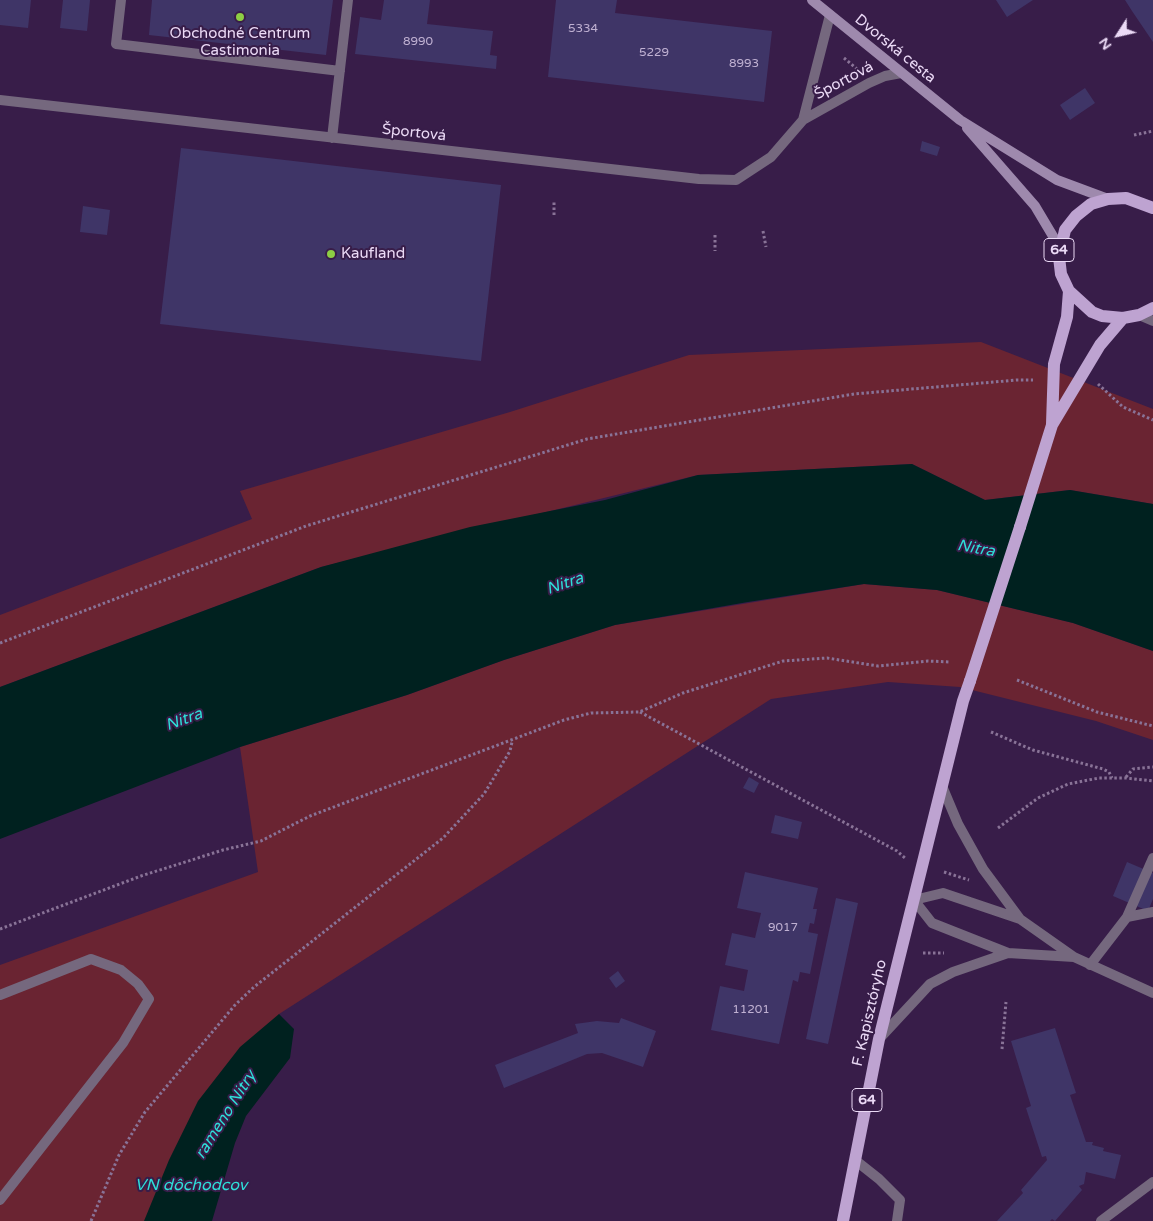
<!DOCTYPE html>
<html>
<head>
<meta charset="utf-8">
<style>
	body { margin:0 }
	#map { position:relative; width:1153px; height:1221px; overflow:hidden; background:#381d49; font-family:"Varela Round",sans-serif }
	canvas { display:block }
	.north { position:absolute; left:1093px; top:10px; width:50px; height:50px; -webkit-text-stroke:4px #381d49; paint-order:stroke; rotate:235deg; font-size:14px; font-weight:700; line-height:20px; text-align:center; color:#ebdaf6 }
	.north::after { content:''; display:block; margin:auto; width:18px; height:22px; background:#ebdaf6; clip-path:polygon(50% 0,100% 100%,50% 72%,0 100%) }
</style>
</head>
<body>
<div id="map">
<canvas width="1153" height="1221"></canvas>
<div class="north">N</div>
</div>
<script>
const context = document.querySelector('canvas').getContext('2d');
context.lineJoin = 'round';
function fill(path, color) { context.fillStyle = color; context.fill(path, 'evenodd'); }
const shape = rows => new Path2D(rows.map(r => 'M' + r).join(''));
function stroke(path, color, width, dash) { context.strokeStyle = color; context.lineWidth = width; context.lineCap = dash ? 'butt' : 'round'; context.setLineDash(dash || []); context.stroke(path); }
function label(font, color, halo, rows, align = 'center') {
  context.font = font + ' "Varela Round",sans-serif'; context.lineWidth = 4; context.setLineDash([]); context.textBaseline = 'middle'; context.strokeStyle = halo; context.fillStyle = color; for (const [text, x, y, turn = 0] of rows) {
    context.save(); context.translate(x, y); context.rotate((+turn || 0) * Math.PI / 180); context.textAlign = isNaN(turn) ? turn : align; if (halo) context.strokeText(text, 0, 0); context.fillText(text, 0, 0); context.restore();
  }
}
fill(shape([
	[981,342,1153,409,1153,504,1070,490,985,500,912,464,698,475,321,567,0,687,0,615,252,519,240,491,510,412,689,355],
	[864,584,937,590,1073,623,1153,651,1153,740,1096,721,960,687,888,682,771,699,279,1014,177,1221,0,1221,0,965,258,872,240,747,407,695,504,660,615,625]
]), '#6a2432');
fill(shape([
	[912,464,985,500,1070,490,1153,504,1153,651,1073,623,937,590,864,584,748,602,615,625,504,660,407,695,240,747,0,839,0,687,321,567,470,527,605,500,698,475],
	[279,1014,294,1029,290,1058,246,1116,235,1143,212,1221,144,1221,169,1160,198,1101,240,1047]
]), '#00211f');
fill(shape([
	[0,0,31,0,28,28,0,25],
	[63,0,90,0,87,31,60,28],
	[152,0,333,0,326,55,149,35],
	[384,0,430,0,427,24,493,31,490,55,497,56,496,69,355,54,360,17,381,20],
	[556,0,617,0,615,13,772,31,764,102,548,77],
	[996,0,1033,0,1007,17],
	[1125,0,1153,0,1153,42,1132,11],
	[1085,88,1095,103,1070,120,1060,105],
	[922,141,940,147,937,156,920,151],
	[181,148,501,185,481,361,160,324],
	[83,206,110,210,107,235,80,232],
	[749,777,759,783,754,793,743,788],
	[775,815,802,822,798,839,771,833],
	[1127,862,1153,873,1153,899,1148,911,1113,896],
	[745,872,818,888,813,909,817,909,814,924,810,923,808,932,818,934,810,974,800,972,798,982,793,980,779,1044,711,1030,720,986,744,991,748,970,725,965,732,933,755,938,761,913,737,908],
	[836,898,858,903,828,1044,806,1039],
	[618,971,625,981,616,988,609,978],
	[621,1018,656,1031,643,1067,602,1053,587,1054,504,1088,495,1065,578,1033,575,1024,597,1021,619,1023],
	[1055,1028,1076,1093,1070,1095,1086,1142,1093,1142,1092,1145,1104,1148,1103,1151,1121,1155,1115,1179,1086,1172,1084,1184,1079,1186,1082,1190,1055,1221,1052,1219,1050,1221,997,1221,1023,1193,1021,1190,1047,1160,1046,1156,1042,1157,1026,1108,1031,1106,1011,1041]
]), '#3f3567');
stroke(shape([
	[844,58,857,69],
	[1134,135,1153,131],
	[554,215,554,201],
	[763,231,766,247],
	[715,235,715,251],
	[1098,384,1123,407,1153,420],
	[0,643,306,526,587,439,854,394,1017,380,1033,380],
	[1017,680,1097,712,1153,726],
	[640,712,897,851,905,858],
	[991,732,1033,750,1103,769,1109,772,1112,778],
	[1126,777,1133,769,1153,767],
	[998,828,1038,798,1068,784,1099,778,1126,778,1153,781],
	[944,872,969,880],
	[0,929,141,876,223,850,261,841,310,816,564,720,591,713,639,712,683,693,783,661,827,658,878,666,928,661,950,662],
	[923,953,944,953],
	[1002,1049,1006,1002],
	[91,1221,119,1155,145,1112,235,1005,254,987,443,838,484,794,510,751,512,742]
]), '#897397', 3, [2.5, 2.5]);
stroke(shape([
	[1139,315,1153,321],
	[1127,917,1153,912],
	[1090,965,1127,917,1153,858],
	[0,995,91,959,121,970,138,984,149,999,123,1043,0,1200],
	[855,1160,879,1179,900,1200,897,1221],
	[1101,1221,1153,1182]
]), '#75687e', 10);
stroke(shape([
	[121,0,116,44,340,71],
	[0,100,699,179,736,180,771,157,803,120,869,83,885,76,901,73],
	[803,120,830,15],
	[332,138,348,0],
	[942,786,958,824,983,869,1020,919],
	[1074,957,1008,953,932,923,914,900,943,893,1020,919,1074,957,1153,993],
	[879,1039,930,984,953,972,1008,953]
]), '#75687e', 10);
stroke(shape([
	[812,0,960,120,1057,180,1108,199],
	[967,128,1035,206,1060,248]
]), '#9e89ad', 10);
stroke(shape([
	[1153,208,1126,198,1108,199,1091,204,1076,216,1065,230,1059,257,1061,274,1069,291,1092,312,1102,316,1123,318,1139,315,1153,308],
	[1052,424,1054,364,1067,317,1069,291],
	[1020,527,1052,425,1100,345,1123,318],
	[843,1221,879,1039,963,701,970,681]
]), '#bea3d1', 12);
stroke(shape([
	[970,681,1020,527]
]), '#bea3d1', 12);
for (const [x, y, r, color] of [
	[240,17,5,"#8dce44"],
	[331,254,5,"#8dce44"]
]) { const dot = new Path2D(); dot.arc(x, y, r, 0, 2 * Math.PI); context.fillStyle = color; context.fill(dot); stroke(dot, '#381d49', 2); }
label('12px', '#c0b1d2', null, [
	["5334",583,29],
	["8990",418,42],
	["5229",654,53],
	["8993",744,64],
	["9017",783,928],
	["11201",751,1010]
]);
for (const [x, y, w] of [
	[1059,250,30],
	[867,1100,30]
]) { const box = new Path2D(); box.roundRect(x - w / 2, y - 11.5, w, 23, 4); context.fillStyle = '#381d49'; context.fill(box); stroke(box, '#ebdaf6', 1); }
label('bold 14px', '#ebdaf6', null, [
	["64",1059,250],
	["64",867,1100]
]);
label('15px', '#ebdaf6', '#381d49', [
	["Obchodné Centrum",240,34],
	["Castimonia",240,51],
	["Kaufland",341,254,"left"]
]);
label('15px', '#ebdaf6', '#381d49', [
	["Dvorská cesta",895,49,39],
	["Športová",844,81,-28],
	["Športová",414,133,6],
	["F. Kapisztóryho",870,1013,-77]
]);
label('italic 16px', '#2edfd9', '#381d49', [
	["Nitra",976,549,10],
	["Nitra",565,584,-19],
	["Nitra",184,720,-20],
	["rameno Nitry",226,1115,-58],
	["VN dôchodcov",191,1186]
]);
</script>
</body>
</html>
